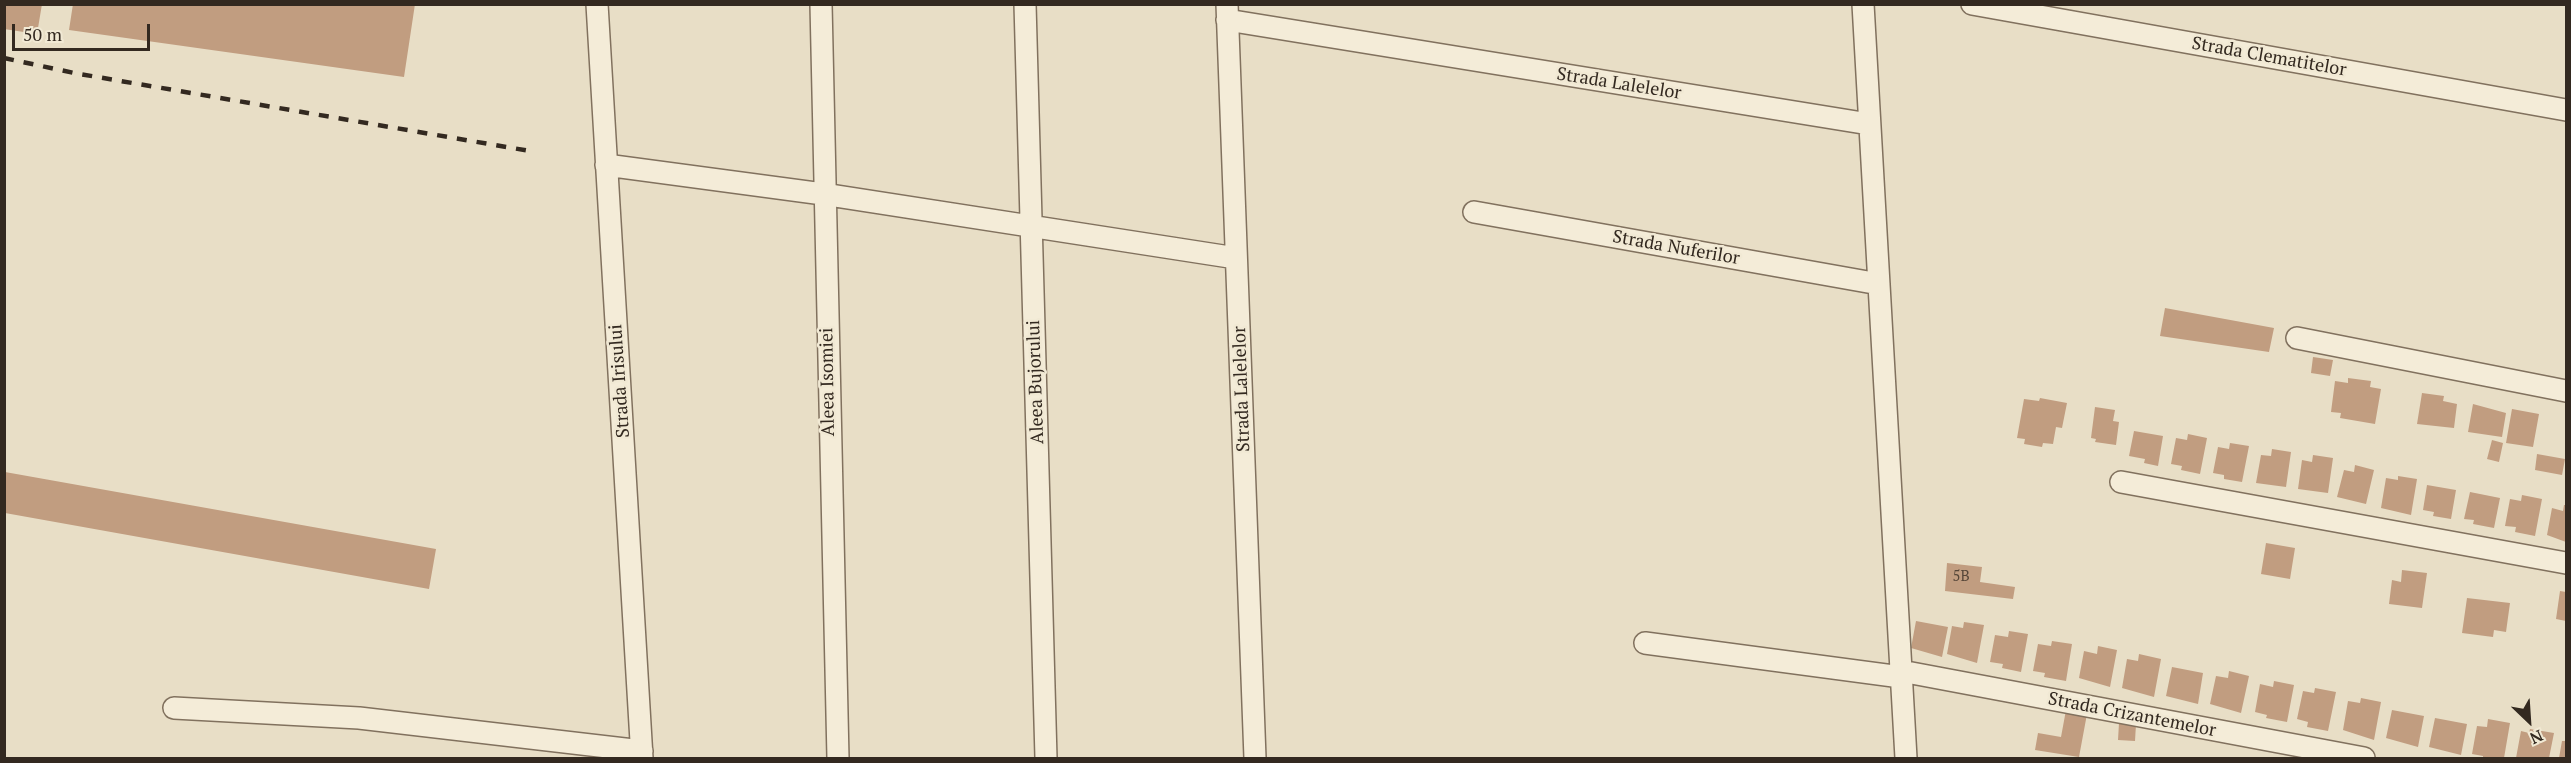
<!DOCTYPE html>
<html>
<head>
<meta charset="utf-8">
<style>
	body { margin:0 }
	#map { position:relative; width:2571px; height:763px; overflow:hidden; background:#e8dec6; font-family:"PT Serif",serif }
	canvas { display:block }
	.frame { position:absolute; inset:0; border:6px solid #332920; pointer-events:none }
	.north { position:absolute; left:2499px; top:691px; width:60px; height:60px; -webkit-text-stroke:4px #f1e9d4; paint-order:stroke; rotate:155deg; font-size:16px; font-weight:700; line-height:24px; text-align:center; color:#332920 }
	.north::after { content:''; display:block; margin:auto; width:21px; height:27px; background:#332920; clip-path:polygon(50% 0,100% 100%,50% 72%,0 100%) }
	.scale { position:absolute; left:12px; top:24px; width:138px; height:27px; box-sizing:border-box; border:3px solid #332920; border-top:0; padding-left:8px; font-size:18px; line-height:21px; white-space:nowrap; color:#332920; -webkit-text-stroke:4px #f1e9d4; paint-order:stroke }
</style>
</head>
<body>
<div id="map">
<canvas width="2571" height="763"></canvas>
<div class="frame"></div>
<div class="north">N</div>
<div class="scale">50 m</div>
</div>
<script>
const context = document.querySelector('canvas').getContext('2d');
context.lineJoin = 'round';
function fill(path, color) { context.fillStyle = color; context.fill(path, 'evenodd'); }
const shape = rows => new Path2D(rows.map(r => 'M' + r).join(''));
function stroke(path, color, width, dash) { context.strokeStyle = color; context.lineWidth = width; context.lineCap = dash ? 'butt' : 'round'; context.setLineDash(dash || []); context.stroke(path); }
function label(font, color, halo, rows, align = 'center') {
  context.font = font + ' "PT Serif",serif'; context.lineWidth = 5; context.setLineDash([]); context.textBaseline = 'middle'; context.strokeStyle = halo; context.fillStyle = color; for (const [text, x, y, turn = 0] of rows) {
    context.save(); context.translate(x, y); context.rotate((+turn || 0) * Math.PI / 180); context.textAlign = isNaN(turn) ? turn : align; if (halo) context.strokeText(text, 0, 0); context.fillText(text, 0, 0); context.restore();
  }
}
fill(shape([
	[4,4,42,4,37,34,4,29],
	[73,4,415,4,404,77,69,30],
	[2165,308,2274,328,2269,352,2160,336],
	[2313,357,2333,360,2330,376,2311,373],
	[2348,378,2371,381,2370,387,2381,389,2375,424,2340,418,2341,413,2331,412,2335,381,2348,383],
	[2422,393,2444,396,2443,401,2457,404,2454,428,2417,424],
	[2040,398,2067,403,2062,428,2056,427,2053,444,2043,443,2042,447,2024,444,2025,439,2017,438,2024,399,2039,401],
	[2473,404,2506,413,2502,437,2468,432],
	[2095,407,2115,410,2113,421,2119,422,2116,445,2095,442,2096,439,2091,438],
	[2512,409,2539,414,2533,447,2506,443],
	[2134,431,2163,436,2158,466,2144,463,2145,459,2129,456],
	[2188,434,2207,438,2200,474,2181,470,2182,466,2171,464,2176,438,2187,440],
	[2492,440,2503,443,2499,462,2487,459],
	[2230,443,2249,446,2242,482,2224,479,2224,475,2213,473,2218,447,2229,449],
	[2272,449,2291,452,2286,487,2256,483,2261,455,2271,456],
	[2537,454,2565,459,2562,475,2535,470],
	[2313,455,2333,458,2328,493,2298,489,2302,460,2312,462],
	[2355,465,2374,470,2366,504,2337,497,2344,470,2354,472],
	[5,472,436,549,429,589,5,513],
	[2398,476,2417,479,2411,515,2381,508,2386,478,2398,480],
	[2427,485,2456,490,2451,519,2433,516,2434,512,2423,510],
	[2470,492,2500,498,2494,528,2473,524,2474,520,2464,519],
	[2522,495,2542,499,2535,536,2515,532,2516,527,2505,526,2510,499,2521,501],
	[2564,505,2566,505,2566,542,2547,535,2552,508,2563,511],
	[2266,543,2295,548,2290,579,2261,574],
	[1947,563,1982,567,1980,582,2015,587,2013,599,1945,591],
	[2402,570,2427,573,2422,608,2389,604,2392,580,2401,582],
	[2560,591,2566,592,2566,621,2556,619],
	[2467,598,2510,603,2506,632,2494,630,2493,637,2462,633],
	[1916,621,1948,627,1942,657,1911,648],
	[1964,622,1984,625,1977,663,1947,654,1952,626,1963,628],
	[2009,631,2028,634,2021,672,2002,668,2003,664,1990,662,1995,635,2008,637],
	[2052,641,2072,644,2066,681,2044,677,2045,673,2033,671,2038,644,2051,646],
	[2098,646,2117,650,2110,687,2079,678,2084,651,2097,654],
	[2139,654,2161,659,2154,697,2122,688,2127,659,2138,661],
	[2172,667,2203,673,2198,704,2166,696],
	[2229,671,2249,676,2241,713,2210,704,2216,676,2228,678],
	[2274,681,2294,685,2287,722,2266,718,2267,715,2255,712,2260,684,2273,687],
	[2315,688,2336,692,2328,731,2307,727,2308,722,2297,719,2303,691,2314,693],
	[2361,698,2381,702,2374,740,2343,730,2348,701,2360,703],
	[2066,710,2087,714,2079,757,2035,750,2038,733,2061,737],
	[2392,710,2424,716,2418,747,2386,738],
	[2435,718,2467,724,2461,755,2429,747],
	[2488,719,2510,723,2504,758,2483,758,2483,756,2472,754,2477,726,2487,727],
	[2119,723,2136,724,2135,741,2118,740],
	[2530,729,2554,733,2549,758,2516,758,2521,731,2529,733],
	[2562,741,2566,741,2566,758,2559,758]
]), '#c19d80');
const minor = shape([
	[597,4,642,758],
	[821,4,838,758],
	[1025,4,1046,758],
	[1227,4,1255,758],
	[1863,4,1906,758],
	[1972,4,2566,110],
	[1227,20,1869,124],
	[606,165,823,194,1236,258],
	[1474,212,1879,284],
	[2297,338,2566,391],
	[2121,482,2566,563],
	[1645,643,1901,677],
	[1901,671,2364,758],
	[174,708,359,718,642,751]
]);
stroke(minor, '#81715e', 24);
stroke(minor, '#f4ecd8', 21);
stroke(shape([
	[4,58,74,73,530,151]
]), '#332920', 4.5, [10, 10]);
label('15px', '#564638', null, [
	["5B",1961,577]
]);
label('18px', '#332920', '#f1e9d4', [
	["Strada Clematitelor",2269,57,10],
	["Strada Lalelelor",1619,84,9],
	["Strada Nuferilor",1676,248,10],
	["Strada Irisului",620,381,-94],
	["Aleea Isomiei",828,382,-91],
	["Aleea Bujorului",1036,382,-92],
	["Strada Lalelelor",1242,389,-92],
	["Strada Crizantemelor",2132,715,11]
]);
</script>
</body>
</html>
